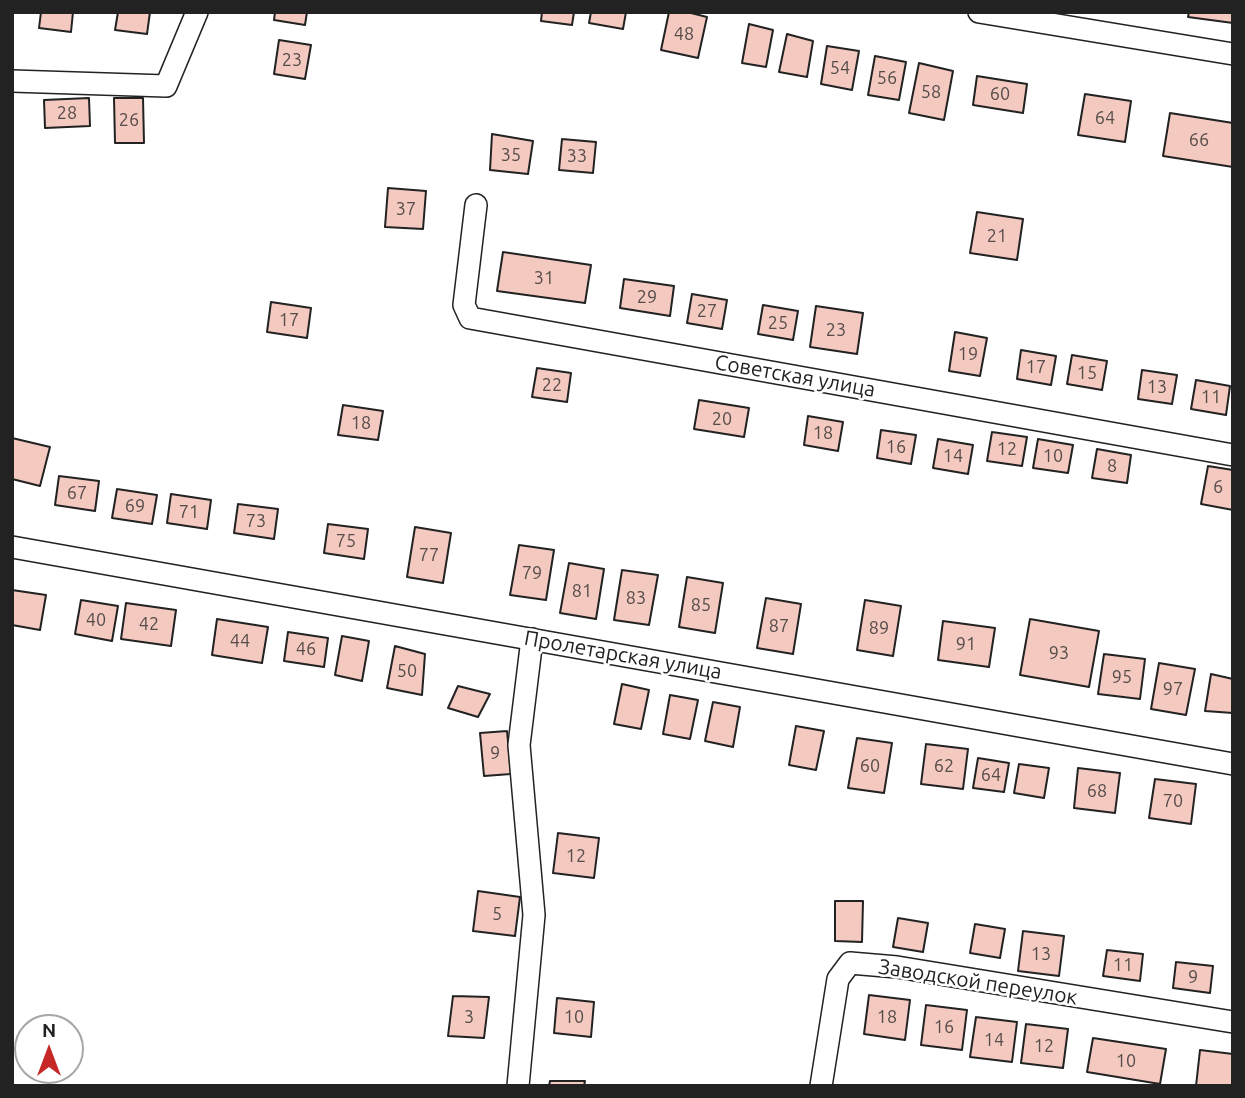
<!DOCTYPE html>
<html>
<head>
<meta charset="utf-8">
<style>
	body { margin:0 }
	#map { position:relative; width:1245px; height:1098px; overflow:hidden; background:#fff; font-family:Ubuntu,sans-serif }
	canvas { display:block }
	.frame { position:absolute; inset:0; border:14px solid #222; pointer-events:none }
	.north { position:absolute; left:14px; top:1014px; width:70px; height:70px; box-sizing:border-box; background:#fff; border:2px solid #a7a7a7; border-radius:50%; rotate:0deg; font-size:19px; font-weight:700; line-height:28px; text-align:center; color:#222 }
	.north::after { content:''; display:block; margin:auto; width:24px; height:32px; background:#c62828; clip-path:polygon(50% 0,100% 100%,50% 72%,0 100%) }
</style>
</head>
<body>
<div id="map">
<canvas width="1245" height="1098"></canvas>
<div class="frame"></div>
<div class="north">N</div>
</div>
<script>
const context = document.querySelector('canvas').getContext('2d');
context.lineJoin = 'round';
function fill(path, color) { context.fillStyle = color; context.fill(path, 'evenodd'); }
const shape = rows => new Path2D(rows.map(r => 'M' + r).join(''));
function stroke(path, color, width, dash) { context.strokeStyle = color; context.lineWidth = width; context.lineCap = dash ? 'butt' : 'round'; context.setLineDash(dash || []); context.stroke(path); }
function label(font, color, halo, rows, align = 'center') {
  context.font = font + ' Ubuntu,sans-serif'; context.lineWidth = 5; context.setLineDash([]); context.textBaseline = 'middle'; context.strokeStyle = halo; context.fillStyle = color; for (const [text, x, y, turn = 0] of rows) {
    context.save(); context.translate(x, y); context.rotate((+turn || 0) * Math.PI / 180); context.textAlign = isNaN(turn) ? turn : align; if (halo) context.strokeText(text, 0, 0); context.fillText(text, 0, 0); context.restore();
  }
}
const building = shape([
	[41,12,73,12,71,32,39,28,41,12],
	[118,12,150,12,147,34,115,30,118,12],
	[275,12,307,12,305,25,274,20,275,12],
	[542,12,574,12,572,25,541,21,542,12],
	[591,12,626,12,623,29,589,23,591,12],
	[669,12,687,12,707,17,698,58,661,50,669,12],
	[1189,12,1233,12,1233,23,1188,17,1189,12],
	[749,24,773,30,766,67,742,63,749,24],
	[787,34,813,41,807,77,779,72,787,34],
	[279,40,311,45,305,79,274,74,279,40],
	[827,46,859,51,852,90,821,84,827,46],
	[875,56,906,62,899,100,868,95,875,56],
	[919,63,953,71,944,120,909,113,919,63],
	[977,76,1027,84,1023,113,973,105,977,76],
	[1085,94,1131,101,1125,142,1078,135,1085,94],
	[89,98,90,126,45,128,44,100,89,98],
	[114,98,143,98,144,143,115,143,114,98],
	[1170,113,1233,123,1233,167,1163,156,1170,113],
	[492,134,533,141,528,174,490,170,492,134],
	[562,139,596,142,593,173,559,170,562,139],
	[388,188,426,191,423,229,385,227,388,188],
	[977,212,1023,219,1017,260,970,253,977,212],
	[503,252,591,265,585,303,497,291,503,252],
	[624,279,674,286,670,316,620,308,624,279],
	[692,294,727,300,722,329,687,323,692,294],
	[271,302,311,308,307,338,267,332,271,302],
	[763,305,798,311,793,340,758,334,763,305],
	[816,306,863,313,857,354,810,347,816,306],
	[955,332,987,338,980,376,949,371,955,332],
	[1021,350,1056,356,1051,385,1017,379,1021,350],
	[1072,355,1107,361,1102,390,1067,384,1072,355],
	[537,368,571,373,567,402,532,397,537,368],
	[1142,370,1177,375,1172,404,1138,399,1142,370],
	[1196,380,1230,386,1226,415,1191,409,1196,380],
	[699,400,749,408,744,437,694,429,699,400],
	[343,405,383,411,378,440,338,435,343,405],
	[808,416,843,422,838,451,804,445,808,416],
	[881,430,916,435,911,464,877,458,881,430],
	[992,432,1027,437,1022,466,987,461,992,432],
	[12,438,50,447,40,486,12,479,12,438],
	[938,439,973,445,968,474,933,468,938,439],
	[1038,439,1073,445,1068,473,1033,468,1038,439],
	[1097,449,1131,455,1127,483,1092,478,1097,449],
	[1208,466,1233,470,1233,510,1201,504,1208,466],
	[59,476,99,481,95,511,55,505,59,476],
	[117,489,157,495,152,524,112,518,117,489],
	[171,494,211,500,207,529,167,523,171,494],
	[238,504,278,509,274,539,234,533,238,504],
	[328,524,368,529,364,559,324,553,328,524],
	[415,527,451,533,443,583,407,577,415,527],
	[519,545,554,550,546,600,510,595,519,545],
	[569,563,604,569,596,619,560,613,569,563],
	[622,570,658,575,649,625,614,620,622,570],
	[687,577,723,583,715,633,679,627,687,577],
	[12,590,46,595,40,630,12,625,12,590],
	[766,598,801,604,793,654,757,648,766,598],
	[81,600,118,606,112,641,75,634,81,600],
	[865,600,901,606,893,656,857,650,865,600],
	[126,603,176,610,171,646,121,639,126,603],
	[217,619,268,627,262,663,212,655,217,619],
	[1030,619,1099,631,1089,687,1020,675,1030,619],
	[943,621,995,628,989,667,938,660,943,621],
	[288,632,328,638,324,667,284,661,288,632],
	[342,636,369,641,362,681,335,675,342,636],
	[395,646,425,654,422,695,387,688,395,646],
	[1104,654,1145,659,1140,699,1098,694,1104,654],
	[1159,663,1195,669,1186,715,1151,709,1159,663],
	[1211,674,1233,679,1233,713,1205,711,1211,674],
	[622,684,649,690,641,729,614,724,622,684],
	[458,686,490,694,478,717,448,708,458,686],
	[670,695,698,700,690,739,663,734,670,695],
	[713,702,740,707,733,747,705,741,713,702],
	[796,726,824,731,816,770,789,765,796,726],
	[507,731,511,774,484,776,480,733,507,731],
	[857,738,892,743,884,793,848,788,857,738],
	[926,744,968,749,963,789,921,784,926,744],
	[978,758,1009,763,1004,792,973,788,978,758],
	[1019,764,1049,768,1044,798,1014,793,1019,764],
	[1078,768,1120,773,1115,813,1074,808,1078,768],
	[1155,779,1196,784,1191,824,1149,818,1155,779],
	[558,833,599,838,594,878,553,873,558,833],
	[478,891,520,897,515,936,473,931,478,891],
	[835,901,863,901,862,942,835,941,835,901],
	[898,918,928,923,923,952,893,947,898,918],
	[975,924,1005,929,1000,958,970,953,975,924],
	[1023,931,1064,936,1059,976,1018,971,1023,931],
	[1107,950,1143,954,1140,981,1103,976,1107,950],
	[1176,962,1213,966,1210,993,1173,988,1176,962],
	[869,995,910,1000,905,1040,864,1034,869,995],
	[453,996,489,997,484,1038,448,1036,453,996],
	[557,998,594,1002,591,1037,554,1033,557,998],
	[926,1005,967,1010,962,1050,921,1045,926,1005],
	[976,1017,1017,1022,1012,1062,970,1057,976,1017],
	[1026,1024,1068,1029,1063,1068,1021,1063,1026,1024],
	[1093,1038,1166,1049,1160,1084,1087,1072,1093,1038],
	[1200,1050,1233,1054,1233,1086,1196,1086,1200,1050],
	[550,1081,585,1081,584,1086,549,1086,550,1081]
]);
fill(building, '#f3c9c0');
stroke(building, '#222', 2);
const street = shape([
	[979,12,1233,54],
	[12,81,166,86,197,12],
	[476,205,464,305,470,318,1233,455],
	[12,547,1233,764],
	[518,1086,534,915,519,745,532,639],
	[821,1086,838,979,850,963,897,967,1233,1022]
]);
stroke(street, '#222', 24);
stroke(street, '#fff', 21);
label('18px', '#564c4a', null, [
	["48",684,34],
	["23",292,60],
	["54",840,68],
	["56",887,78],
	["58",931,92],
	["60",1000,94],
	["28",67,113],
	["64",1105,118],
	["26",129,120],
	["66",1199,140],
	["35",511,155],
	["33",577,156],
	["37",406,209],
	["21",997,236],
	["31",544,278],
	["29",647,297],
	["27",707,311],
	["17",289,320],
	["25",778,323],
	["23",836,330],
	["19",968,354],
	["17",1036,367],
	["15",1087,373],
	["22",552,385],
	["13",1157,387],
	["11",1211,397],
	["20",722,419],
	["18",361,423],
	["18",823,433],
	["16",896,447],
	["12",1007,449],
	["14",953,456],
	["10",1053,456],
	["8",1112,466],
	["6",1218,487],
	["67",77,493],
	["69",135,506],
	["71",189,512],
	["73",256,521],
	["75",346,541],
	["77",429,555],
	["79",532,573],
	["81",582,591],
	["83",636,598],
	["85",701,605],
	["40",96,620],
	["42",149,624],
	["87",779,626],
	["89",879,628],
	["44",240,641],
	["91",966,644],
	["46",306,649],
	["93",1059,653],
	["50",407,671],
	["95",1122,677],
	["97",1173,689],
	["9",495,753],
	["60",870,766],
	["62",944,766],
	["64",991,775],
	["68",1097,791],
	["70",1173,801],
	["12",576,856],
	["5",497,914],
	["13",1041,954],
	["11",1123,965],
	["9",1193,977],
	["3",469,1017],
	["10",574,1017],
	["18",887,1017],
	["16",944,1027],
	["14",994,1040],
	["12",1044,1046],
	["10",1126,1061]
]);
label('21px', '#222', '#fff', [
	["Советская улица",795,376,10],
	["Пролетарская улица",623,655,10],
	["Заводской переулок",978,982,9]
]);
</script>
</body>
</html>
